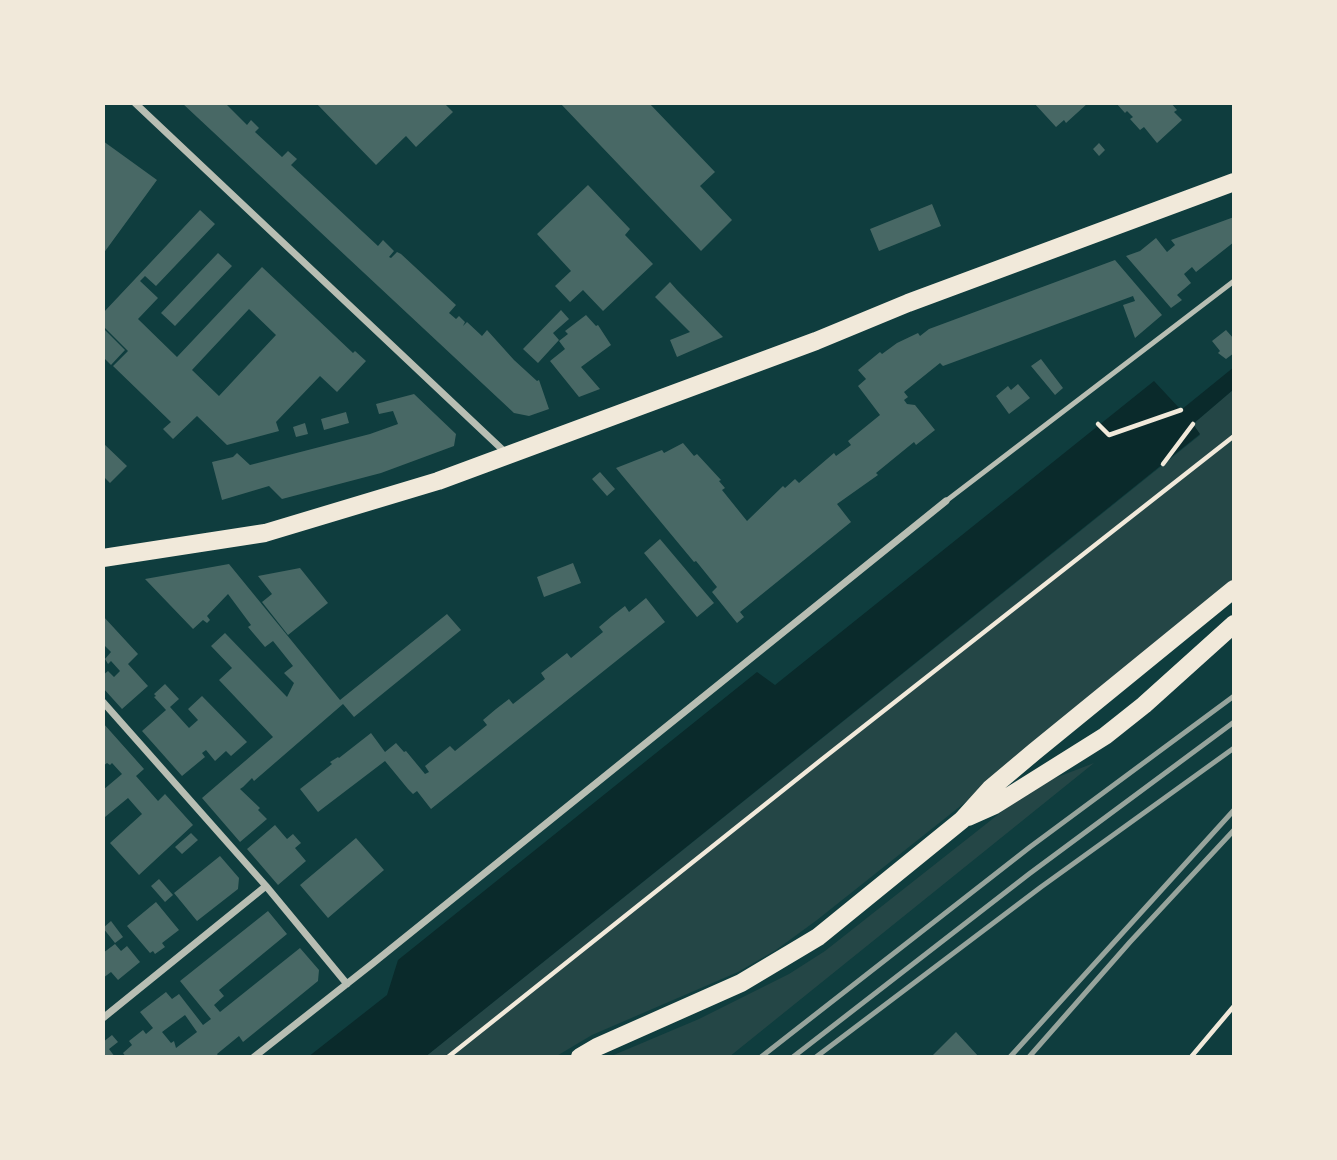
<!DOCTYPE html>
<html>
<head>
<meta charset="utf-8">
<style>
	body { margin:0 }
	#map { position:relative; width:1337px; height:1160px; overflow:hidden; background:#0f3d3e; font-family:"Fira Sans Condensed",sans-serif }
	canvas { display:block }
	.frame { position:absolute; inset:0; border:105px solid #f1e9da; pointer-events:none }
</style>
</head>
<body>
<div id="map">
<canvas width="1337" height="1160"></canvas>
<div class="frame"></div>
</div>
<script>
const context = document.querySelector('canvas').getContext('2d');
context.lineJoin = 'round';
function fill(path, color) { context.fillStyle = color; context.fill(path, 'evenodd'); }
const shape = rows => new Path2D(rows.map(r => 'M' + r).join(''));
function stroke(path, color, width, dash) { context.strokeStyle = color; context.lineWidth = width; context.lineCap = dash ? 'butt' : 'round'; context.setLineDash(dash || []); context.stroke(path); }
fill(shape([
	[1234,389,1234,579,987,785,817,920,776,950,738,972,592,1035,555,1057,425,1057,1200,435,1193,424],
	[1094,763,729,1057,609,1057,699,1019,789,974,825,951,1014,802,1050,780]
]), '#244646');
fill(shape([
	[1234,367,1234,389,1193,424,1200,434,425,1057,308,1057,387,995,398,960,757,672,775,685,1154,381,1181,410]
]), '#0a2a2b');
fill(shape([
	[182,103,225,103,247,125,251,120,259,128,255,132,282,157,288,151,297,159,291,165,305,178,378,246,383,240,394,251,389,257,391,258,397,252,401,254,456,305,449,313,456,319,459,316,465,322,463,326,467,322,482,336,487,330,514,360,537,381,539,380,549,409,529,416,514,413],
	[316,103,444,103,453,112,416,147,406,136,376,165],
	[560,103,649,103,715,172,700,186,732,220,701,251],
	[1034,103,1088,103,1066,123,1064,120,1056,127],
	[1116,103,1171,103,1177,110,1174,112,1182,120,1157,143,1144,127,1140,130,1130,119,1133,117,1127,111,1125,113],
	[103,141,157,180,103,254],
	[1099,143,1105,150,1099,156,1093,149],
	[588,185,630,229,625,235,653,264,603,311,583,290,570,302,555,286,571,271,537,234],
	[932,204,941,226,879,251,870,229],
	[200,210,215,224,156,286,145,276,140,281,158,298,138,319,177,357,262,267,353,353,355,351,366,361,337,392,320,376,276,422,279,431,227,445,197,416,173,439,163,429,171,422,113,366,128,351,103,326,103,313],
	[249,309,276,335,219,396,192,370],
	[1234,217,1234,242,1196,272,1192,267,1184,274,1191,283,1177,295,1182,300,1171,308,1126,256,1140,251,1156,238,1167,252,1175,245,1171,240],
	[218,253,232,266,175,326,161,313],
	[1115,260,1162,315,1135,338,1123,305,1135,301,1133,296,943,366,940,363,904,392,908,397,904,400,907,404,915,405,935,430,916,445,914,442,876,473,878,475,837,504,851,522,740,612,744,617,737,623,712,592,717,587,696,561,694,562,616,468,662,450,664,453,683,443,694,456,697,454,721,480,719,481,725,488,722,490,747,521,783,486,785,488,795,479,799,483,834,453,836,456,851,445,848,441,880,415,858,386,866,379,858,370,880,352,882,354,897,343,918,333,920,336,929,329],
	[670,282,677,290,723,337,677,357,670,340,690,332,655,297],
	[561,310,569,319,553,333,559,340,538,363,523,349],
	[586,315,596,326,598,325,611,345,581,367,600,389,579,397,550,361,565,349,559,341,568,334,565,331],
	[103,328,125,350,111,365,103,357],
	[1226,330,1234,339,1234,353,1226,359,1218,353,1220,351,1212,341],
	[1041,359,1063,388,1055,395,1031,366],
	[1018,384,1030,398,1009,414,996,396,1008,386,1011,390],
	[414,394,456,434,454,446,381,473,282,499,269,486,222,500,212,462,233,457,237,453,250,465,370,434,398,424,393,411,379,414,376,404],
	[346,412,349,423,324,430,321,419],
	[305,423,308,434,296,437,293,427],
	[103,443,127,466,110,483,103,476],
	[600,472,615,489,607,496,592,479],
	[660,539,714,603,697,617,644,553],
	[573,563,581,583,544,597,537,577],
	[229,564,340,700,447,614,461,630,354,717,343,704,254,781,252,778,243,787,240,789,260,808,258,810,267,819,240,842,202,798,273,737,219,680,232,668,211,646,225,633,287,697,294,683,284,673,293,666,273,641,265,647,248,627,251,625,228,594,207,616,210,620,207,623,203,620,193,629,145,579],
	[300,568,328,603,288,635,262,602,272,594,258,576],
	[646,598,665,622,431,809,417,791,413,794,408,789,385,761,318,812,300,789,332,764,330,762,338,757,339,758,371,733,385,752,396,743,404,752,406,751,425,774,429,772,425,766,450,746,455,751,487,725,483,720,496,709,509,699,513,704,545,679,541,673,567,653,571,658,603,632,599,627,612,616,625,606,629,612],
	[103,616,138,654,128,664,148,686,122,709,103,688,103,675,108,671,114,677,120,671,111,661,108,664,105,659,111,652,103,644],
	[165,684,179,699,170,707,189,728,198,720,188,709,202,696,247,742,231,756,226,751,215,761,206,750,202,753,205,757,182,776,142,731,166,710,154,697,156,696,154,694],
	[103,723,144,769,136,776,158,801,165,794,193,825,139,875,110,843,142,814,128,798,105,817,103,815,103,790,122,774,112,763,110,765,107,763,103,766],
	[275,825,287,839,293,834,301,843,295,848,306,861,278,885,247,849],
	[191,833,198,840,182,854,175,847],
	[356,838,384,870,328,918,300,885],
	[220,856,239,878,238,889,197,921,174,893],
	[159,879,173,895,165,902,151,886],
	[156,902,179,930,162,943,165,947,155,954,153,951,150,953,127,926],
	[268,911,287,934,219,990,224,996,214,1005,220,1012,300,948,319,970,318,981,243,1042,239,1036,217,1054,219,1057,126,1057,123,1053,132,1045,129,1041,143,1030,146,1034,153,1028,140,1012,166,992,172,999,179,994,203,1025,211,1019,180,981],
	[185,1015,197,1032,176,1048,174,1041,171,1043,162,1032],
	[111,921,123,937,115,943,103,928],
	[115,944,121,951,127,946,140,962,118,980,111,972,103,978,103,953],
	[956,1032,979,1057,931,1057],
	[112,1035,118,1042,109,1049,115,1057,103,1057,103,1042]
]), '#486865');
stroke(shape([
	[1098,424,1109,435,1181,410],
	[1163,464,1193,424],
	[448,1057,821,760,1234,436],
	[1191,1057,1234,1006]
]), '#f1e9da', 4.5);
stroke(shape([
	[946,501,1234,281]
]), '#b8beb3', 5);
stroke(shape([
	[135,103,506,453],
	[103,702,266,886,347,984],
	[103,1018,266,886],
	[254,1057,372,964,946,501]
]), '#b8beb3', 7);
stroke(shape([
	[103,558,265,533,438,481,816,341,908,303,1234,182],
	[968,817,995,805,1105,736,1144,705,1234,624],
	[580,1057,597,1047,741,983,818,937,962,820,990,789,1034,752,1234,589]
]), '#f1e9da', 18);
stroke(shape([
	[761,1057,1030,847,1234,696],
	[793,1057,1029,874,1234,722],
	[816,1057,1041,887,1234,748],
	[1010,1057,1234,810],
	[1029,1057,1130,942,1234,830]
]), '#97a49c', 5);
</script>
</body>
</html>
